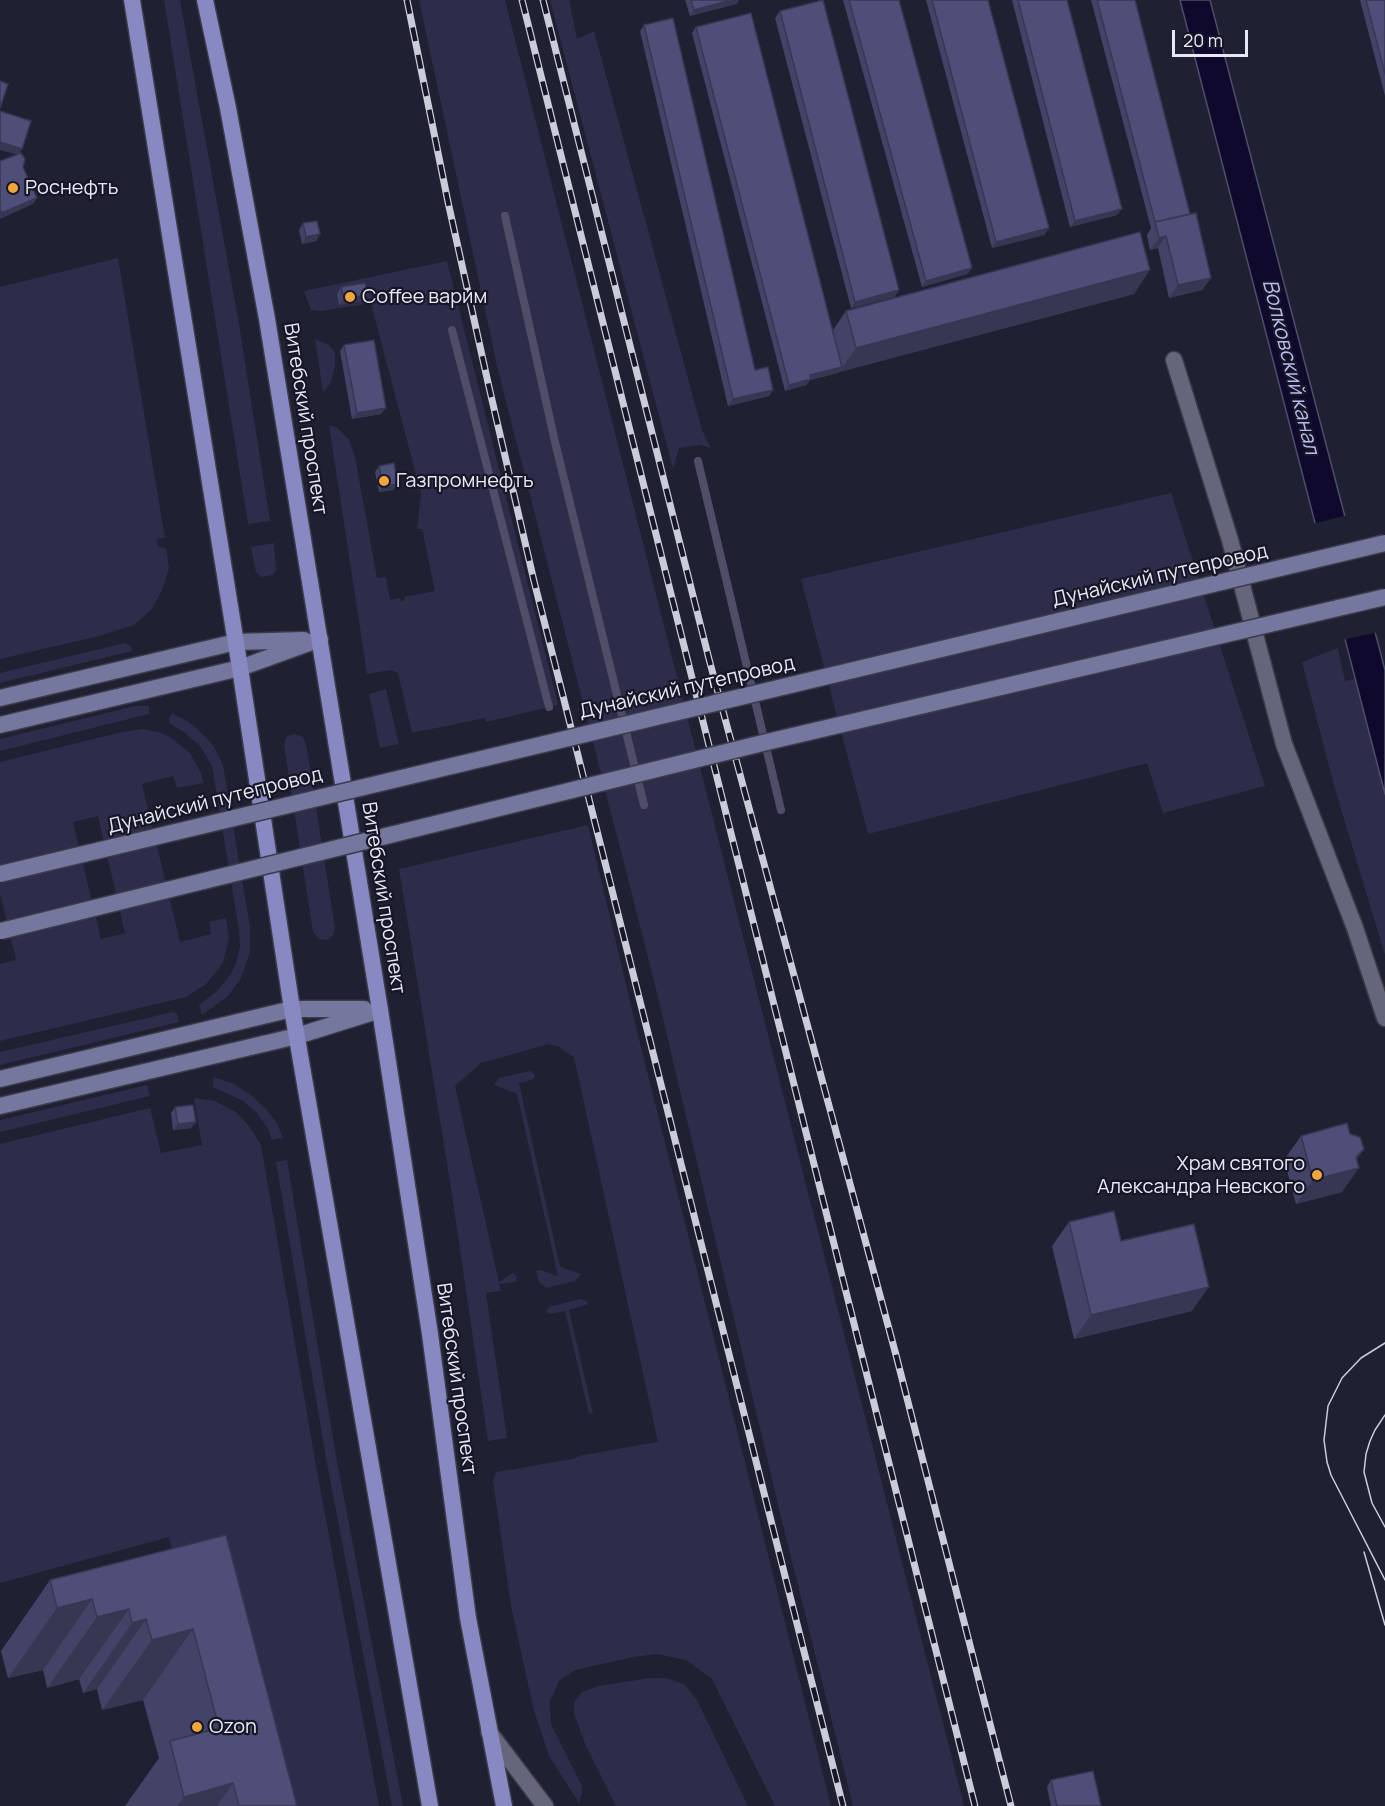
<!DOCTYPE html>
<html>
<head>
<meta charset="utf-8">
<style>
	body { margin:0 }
	#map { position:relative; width:1385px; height:1806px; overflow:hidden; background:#1f2031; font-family:Manrope,sans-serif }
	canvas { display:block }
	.scale { position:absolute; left:1172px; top:30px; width:76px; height:27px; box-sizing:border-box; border:3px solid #e7e8f5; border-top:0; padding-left:8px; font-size:18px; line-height:21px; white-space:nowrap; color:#e7e8f5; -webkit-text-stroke:4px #161627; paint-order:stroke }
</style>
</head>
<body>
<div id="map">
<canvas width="1385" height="1806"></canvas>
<div class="scale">20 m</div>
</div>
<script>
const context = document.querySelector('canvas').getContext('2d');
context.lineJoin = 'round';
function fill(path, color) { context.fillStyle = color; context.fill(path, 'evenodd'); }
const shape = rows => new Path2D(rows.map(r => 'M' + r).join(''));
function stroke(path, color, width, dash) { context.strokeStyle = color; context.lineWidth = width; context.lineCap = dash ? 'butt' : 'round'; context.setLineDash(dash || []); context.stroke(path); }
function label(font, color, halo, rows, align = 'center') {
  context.font = font + ' Manrope,sans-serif'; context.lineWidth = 4.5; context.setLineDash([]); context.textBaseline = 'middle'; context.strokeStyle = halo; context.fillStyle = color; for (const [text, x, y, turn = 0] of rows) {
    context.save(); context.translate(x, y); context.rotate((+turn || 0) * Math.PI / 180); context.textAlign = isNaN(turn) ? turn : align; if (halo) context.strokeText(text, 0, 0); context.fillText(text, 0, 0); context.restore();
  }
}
fill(shape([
	[164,0,180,0,238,318,270,521,248,524],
	[419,0,505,0,964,1806,853,1806,780,1513,655,985,497,366],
	[550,0,569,0,577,39,594,31,702,430,711,448,700,445,679,448,673,469],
	[118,258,165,538,157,539,158,547,166,548,169,568,162,590,152,609,134,625,99,636,0,659,0,287],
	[447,261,558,705,486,722,485,718,412,733,398,673,391,670,367,674,329,425,336,427,349,440,355,457,377,578,386,577,390,600,400,598,401,601,405,600,404,597,435,591,422,529,417,529,421,494,371,303,321,311,311,310,304,291],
	[315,339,329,345,335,353,335,366,330,384,323,392],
	[1171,493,1265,786,1163,813,1147,763,868,834,801,579],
	[274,543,276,570,273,575,262,577,256,572,251,547],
	[125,643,131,646,132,651,0,683,0,673],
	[1338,648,1345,681,1355,679,1385,794,1385,955,1335,789,1302,662],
	[386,689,399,744,380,748,369,694],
	[135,706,149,706,149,714,0,751,0,739],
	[172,713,189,722,206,737,213,745,223,765,250,927,250,952,241,978,228,996,202,1015,199,1005,217,991,231,974,236,963,240,946,239,930,212,766,200,746,184,732,169,723,169,718],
	[143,729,158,732,170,737,190,753,201,773,204,783,177,788,173,776,142,784,180,942,211,934,209,922,226,918,229,938,223,963,206,984,186,997,0,1041,0,964,16,960,0,894,0,762,122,732],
	[98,816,125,933,101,939,73,822],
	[294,734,303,737,306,744,335,928,333,935,327,940,319,939,313,932,284,745,286,737],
	[588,825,639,1039,831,1806,775,1806,712,1679,686,1660,657,1654,633,1657,575,1670,559,1681,550,1701,551,1724,582,1786,582,1792,579,1803,549,1756,534,1711,511,1606,493,1481,496,1472,573,1459,583,1455,658,1442,574,1057,559,1047,549,1044,481,1063,455,1086,499,1282,513,1273,517,1277,516,1282,499,1284,501,1291,486,1293,507,1438,488,1441,451,1188,399,869],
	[173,1012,177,1013,179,1022,0,1065,0,1052],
	[530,1071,535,1075,534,1079,519,1083,560,1267,581,1274,575,1281,546,1288,539,1282,536,1271,540,1270,558,1276,517,1094,494,1085,499,1078],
	[213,1077,232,1083,251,1095,265,1108,277,1123,283,1138,272,1140,268,1129,257,1113,243,1101,213,1087],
	[147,1085,150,1096,0,1132,0,1120],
	[194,1098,215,1101,237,1113,250,1127,261,1145,315,1460,379,1806,292,1806,227,1539,173,1553,169,1537,0,1583,0,1144,150,1108,161,1153,202,1145],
	[287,1160,336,1456,403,1806,392,1806,326,1458,276,1162],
	[580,1299,587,1301,588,1304,569,1310,593,1413,589,1414,565,1311,550,1314,546,1312,549,1307],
	[650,1678,665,1678,684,1684,697,1700,748,1806,616,1806,586,1746,574,1714,574,1702,582,1692,598,1686]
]), '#2d2d4b');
const water = shape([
	[1180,0,1210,0,1385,670,1385,794,1180,0]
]);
fill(water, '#0f0a2d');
stroke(water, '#504d69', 1.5);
fill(shape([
	[1348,515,1378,632,1342,640,1312,524]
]), '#1f2031');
stroke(shape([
	[505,216,555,442,644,805],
	[452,330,549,707],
	[698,461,781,810]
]), '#504d69', 8);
const minor = shape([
	[1174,360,1230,540,1284,744,1355,928,1385,1018],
	[489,1732,545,1806]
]);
const secondary = shape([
	[0,698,236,642,304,640],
	[0,725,240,668,320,639],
	[0,1079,292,1009,364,1009],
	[0,1106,297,1036,380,1010]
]);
const primary = shape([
	[132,0,240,668,292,1009,430,1806],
	[205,0,228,108,267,319,380,1010,430,1334,468,1618,504,1806]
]);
stroke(minor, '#3b3a49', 19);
stroke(secondary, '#3b3a49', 19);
stroke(primary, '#3b3a49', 19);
stroke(minor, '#65667b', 16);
stroke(secondary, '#76779f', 16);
stroke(primary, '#8888c2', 16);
stroke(shape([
	[1385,1343,1361,1358,1342,1378,1328,1406,1324,1440,1327,1462,1331,1475,1385,1580],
	[1385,1415,1375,1430,1370,1441,1366,1454,1364,1472,1372,1503,1385,1527],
	[1364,1552,1385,1625]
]), '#cbccd9', 1.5);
const rail = shape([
	[407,0,448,202,489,387,534,581,843,1806],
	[522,0,975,1806],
	[543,0,709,659,896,1355,1011,1806]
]);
stroke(rail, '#cbccd9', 7);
stroke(rail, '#161627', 4.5, [14]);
const secondaryBridge = shape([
	[0,874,1385,543],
	[1,931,771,741,1385,597]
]);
stroke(secondaryBridge, '#3b3a49', 19, []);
stroke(secondaryBridge, '#76779f', 16);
fill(shape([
	[685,0,739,0,736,4,690,16],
	[843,0,899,0,972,268,967,274,922,287],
	[926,0,988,0,1049,228,1044,235,992,248],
	[1012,0,1067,0,1117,215,1070,227],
	[1091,0,1135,0,1190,214,1211,278,1202,290,1169,298,1158,248,1150,250,1147,235,1151,228],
	[1360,0,1385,0,1385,96],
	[780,11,895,297,851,308,775,18],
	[644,25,755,370,773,390,769,396,728,406,640,31],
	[696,27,833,330,846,311,1134,294,839,372,838,373,810,380,806,385,785,391,692,33],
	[303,223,320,234,316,241,302,244,299,230],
	[341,287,363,301,339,305,337,294],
	[344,345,381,414,352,419,340,351],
	[379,466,393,490,379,492,375,472],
	[175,1107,196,1122,191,1128,173,1130,171,1113],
	[1350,1134,1364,1149,1357,1159,1342,1192,1296,1204,1284,1160,1301,1136],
	[1069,1222,1121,1241,1192,1311,1074,1339,1052,1246],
	[226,1535,297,1806,125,1806,159,1758,143,1700,102,1710,97,1689,83,1693,79,1679,47,1688,43,1670,8,1678,1,1651,50,1580],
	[1051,1780,1101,1806,1051,1806,1047,1787]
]), '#434367');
fill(shape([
	[731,0,739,0,736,4,690,16,694,10],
	[0,142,22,149,18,155,0,150],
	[37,198,33,204,0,219,0,211],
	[1122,209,1117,215,1070,227,1075,221],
	[1049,228,1044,235,992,248,996,242],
	[320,234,316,241,302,244,306,237],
	[1166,236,1158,248,1150,250,1159,238],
	[972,268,967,274,922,287,926,281],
	[1150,270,1134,294,839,372,856,348],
	[1211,278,1202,290,1169,298,1178,285],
	[899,290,895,297,851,308,855,302],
	[368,295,363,301,339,305,344,299],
	[842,367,838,373,810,380,806,385,785,391,789,385,810,375],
	[773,390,769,396,728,406,733,399],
	[386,408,381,414,352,419,357,413],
	[398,484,393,490,379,492,383,486],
	[196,1122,191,1128,173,1130,178,1124],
	[1364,1149,1348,1171,1359,1168,1342,1192,1296,1204,1313,1180,1356,1157],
	[1209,1287,1192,1311,1074,1339,1091,1315],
	[92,1599,43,1670,8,1678,57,1608],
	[129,1609,79,1679,47,1688,97,1617],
	[146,1619,97,1689,83,1693,132,1623],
	[193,1629,143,1700,102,1710,152,1640],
	[233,1783,217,1806,177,1806,184,1797]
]), '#373754');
const building = shape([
	[691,0,731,0,694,10,691,0],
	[823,0,899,290,855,302,780,11,823,0],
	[849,0,899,0,972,268,926,281,849,0],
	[932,0,988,0,1049,228,996,242,932,0],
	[1018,0,1067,0,1122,209,1075,221,1018,0],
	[1097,0,1135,0,1190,214,1155,222,1097,0],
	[1366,0,1385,0,1385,74,1366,0],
	[751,13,842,367,810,375,811,379,789,385,696,27,751,13],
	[673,18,755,370,768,367,773,390,733,399,644,25,673,18],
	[0,81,8,84,0,108,0,81],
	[0,111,31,121,22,149,0,142,0,111],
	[21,153,25,159,23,167,37,198,4,212,0,211,0,161,21,153],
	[1196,213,1211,278,1178,285,1166,236,1159,238,1155,222,1196,213],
	[317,221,320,234,306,237,303,223,317,221],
	[1140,232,1150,270,856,348,846,311,1140,232],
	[365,283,368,295,344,299,341,287,365,283],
	[374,340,386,408,357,413,344,345,374,340],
	[394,463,398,484,383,486,379,466,394,463],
	[193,1105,196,1122,178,1124,175,1107,193,1105],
	[1347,1123,1350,1134,1360,1137,1364,1149,1356,1157,1359,1168,1313,1180,1301,1136,1347,1123],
	[1114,1211,1121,1241,1194,1224,1209,1287,1091,1315,1069,1222,1114,1211],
	[226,1535,297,1806,239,1806,233,1783,184,1797,170,1741,219,1728,193,1629,152,1640,146,1619,132,1623,129,1609,97,1617,92,1599,57,1608,50,1580,226,1535],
	[1093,1771,1101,1806,1057,1806,1051,1780,1093,1771]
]);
fill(building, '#4e4e78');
stroke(building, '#373754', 1.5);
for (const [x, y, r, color] of [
	[13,188,6,"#efa73d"],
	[350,297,6,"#efa73d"],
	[384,481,6,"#efa73d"],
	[1317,1175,6,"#efa73d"],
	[197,1727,6,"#efa73d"]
]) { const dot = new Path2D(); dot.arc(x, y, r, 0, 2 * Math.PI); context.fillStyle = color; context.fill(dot); stroke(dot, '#161627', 2); }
label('20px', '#e7e8f5', '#161627', [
	["Роснефть",25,188],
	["Coffee варим",362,297],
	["Газпромнефть",396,481],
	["Храм святого",1305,1164,"right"],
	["Александра Невского",1305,1187,"right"],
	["Ozon",209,1727]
], 'left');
label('20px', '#e7e8f5', '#161627', [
	["Витебский проспект",305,419,81],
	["Дунайский путепровод",1160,576,-13],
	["Дунайский путепровод",687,688,-13],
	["Дунайский путепровод",215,801,-14],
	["Витебский проспект",383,898,81],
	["Витебский проспект",456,1379,82]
]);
label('italic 21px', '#babbf3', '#161627', [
	["Волковский канал",1290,367,76]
]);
</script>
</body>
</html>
